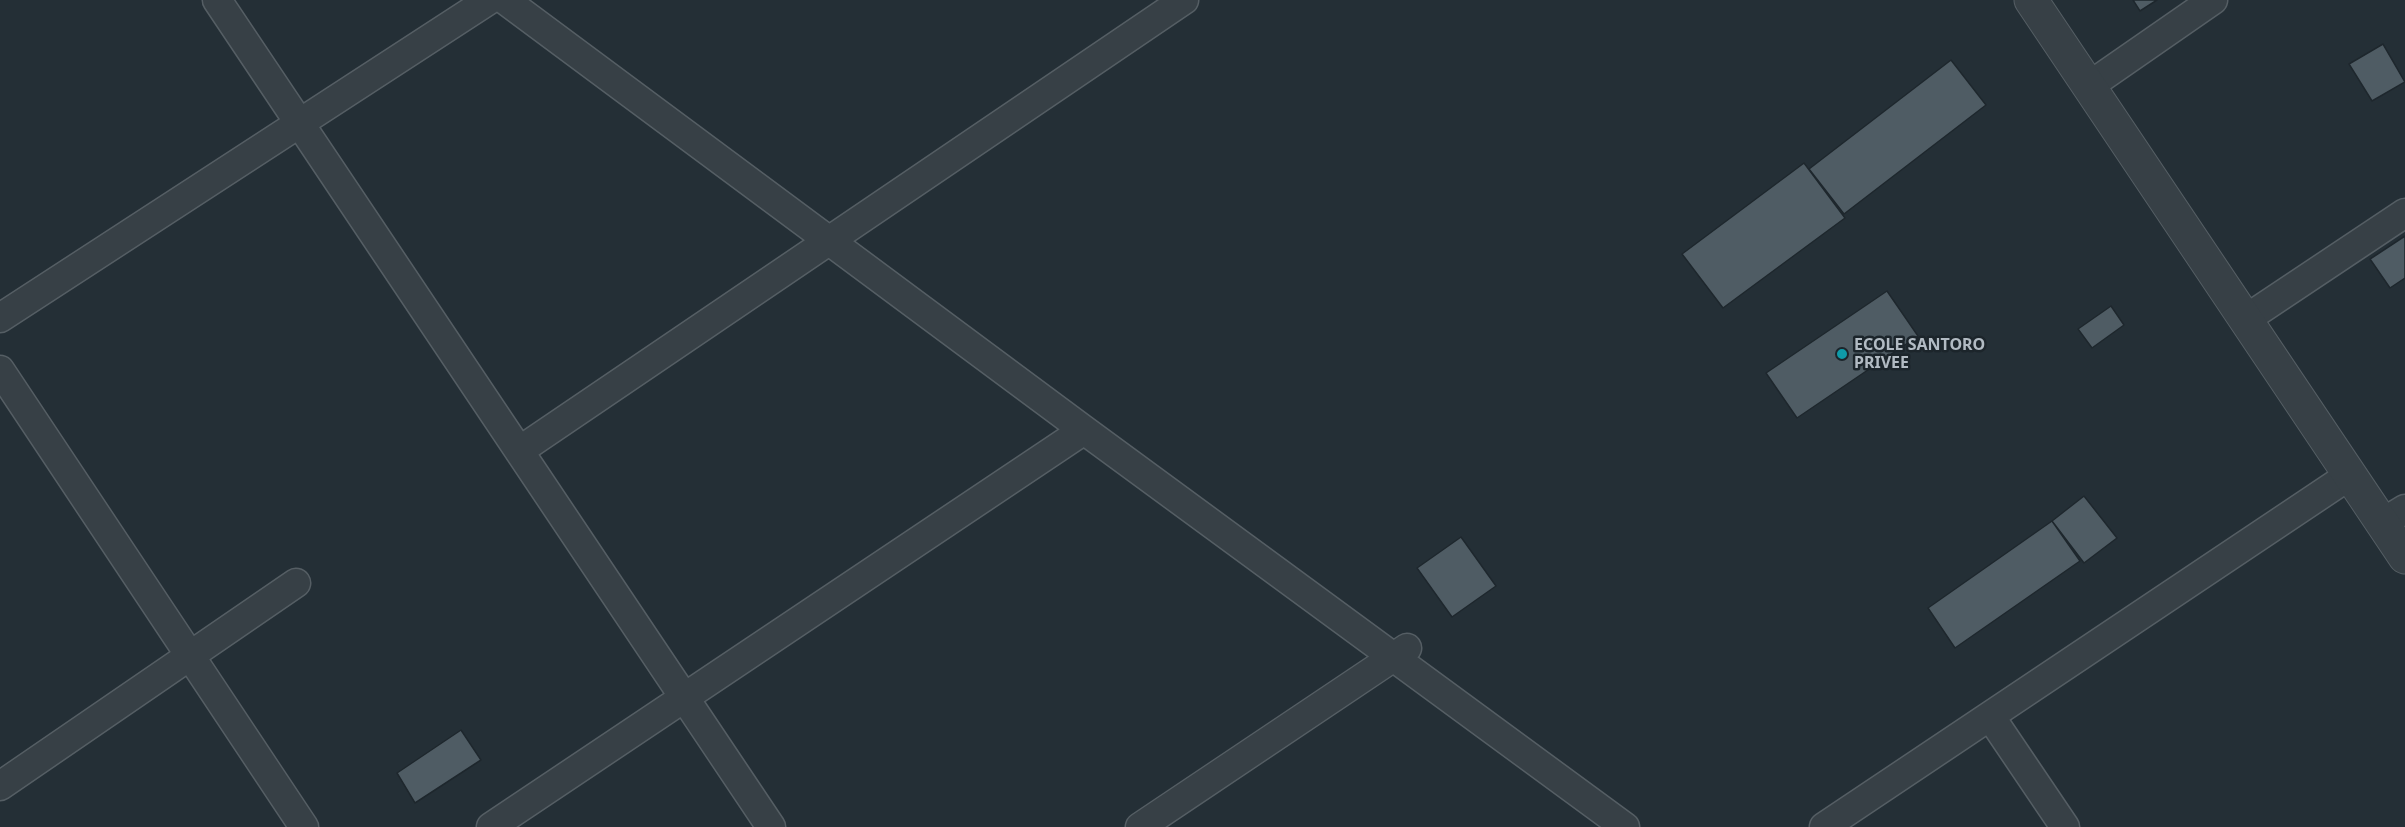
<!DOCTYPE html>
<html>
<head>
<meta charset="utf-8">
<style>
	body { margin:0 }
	canvas { display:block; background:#242f36 }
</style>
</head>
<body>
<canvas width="2405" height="827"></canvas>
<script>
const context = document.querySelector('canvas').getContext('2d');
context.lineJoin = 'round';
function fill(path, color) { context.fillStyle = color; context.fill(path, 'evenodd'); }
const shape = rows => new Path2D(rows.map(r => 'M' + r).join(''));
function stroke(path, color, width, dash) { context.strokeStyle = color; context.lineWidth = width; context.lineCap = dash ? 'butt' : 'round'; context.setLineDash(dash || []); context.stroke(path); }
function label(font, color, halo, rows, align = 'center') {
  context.font = font + ' "Noto Sans",sans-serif'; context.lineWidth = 5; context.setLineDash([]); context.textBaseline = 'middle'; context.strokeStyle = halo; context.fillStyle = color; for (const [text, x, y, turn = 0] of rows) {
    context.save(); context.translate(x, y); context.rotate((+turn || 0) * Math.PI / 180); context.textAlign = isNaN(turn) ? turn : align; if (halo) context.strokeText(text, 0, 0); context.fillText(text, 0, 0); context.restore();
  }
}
const building = shape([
	[2133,0,2157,0,2140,11,2133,0],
	[2383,44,2405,82,2372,101,2349,64,2383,44],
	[1951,60,1986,105,1844,214,1809,169,1951,60],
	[1804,163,1845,218,1723,308,1682,254,1804,163],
	[2405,236,2405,278,2390,288,2370,259,2405,236],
	[1887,291,1918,336,1797,418,1766,373,1887,291],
	[2111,306,2124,325,2092,348,2078,329,2111,306],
	[2084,496,2117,538,2084,563,2052,521,2084,496],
	[2052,521,2080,561,1955,648,1928,608,2052,521],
	[1461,537,1496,586,1452,617,1417,568,1461,537],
	[461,730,481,760,415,803,397,773,461,730]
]);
fill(building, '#4f5c64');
stroke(building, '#1e272d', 1.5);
const minor = shape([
	[217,0,771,827],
	[505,0,1084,430,1625,827],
	[2089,86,2213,0],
	[0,318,489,0],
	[2246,319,2405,213],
	[0,370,304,827],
	[519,451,1184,0],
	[2382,523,2405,509],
	[1990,716,2065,827],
	[0,786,296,583],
	[491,827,1084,430],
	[1140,827,1407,648],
	[1824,827,2350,475]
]);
const tertiary = shape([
	[2031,0,2405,557]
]);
stroke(minor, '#555e64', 31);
stroke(tertiary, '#555e64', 35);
stroke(minor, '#374046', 28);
stroke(tertiary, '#374046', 33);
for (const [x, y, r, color] of [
	[1842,354,6,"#0f9aa8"]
]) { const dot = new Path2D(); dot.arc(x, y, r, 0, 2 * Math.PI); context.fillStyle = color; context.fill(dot); stroke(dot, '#1c252b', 2); }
label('bold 16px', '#b2bbc3', '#1c252b', [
	["ECOLE SANTORO",1854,345],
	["PRIVEE",1854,363]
], 'left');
</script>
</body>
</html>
